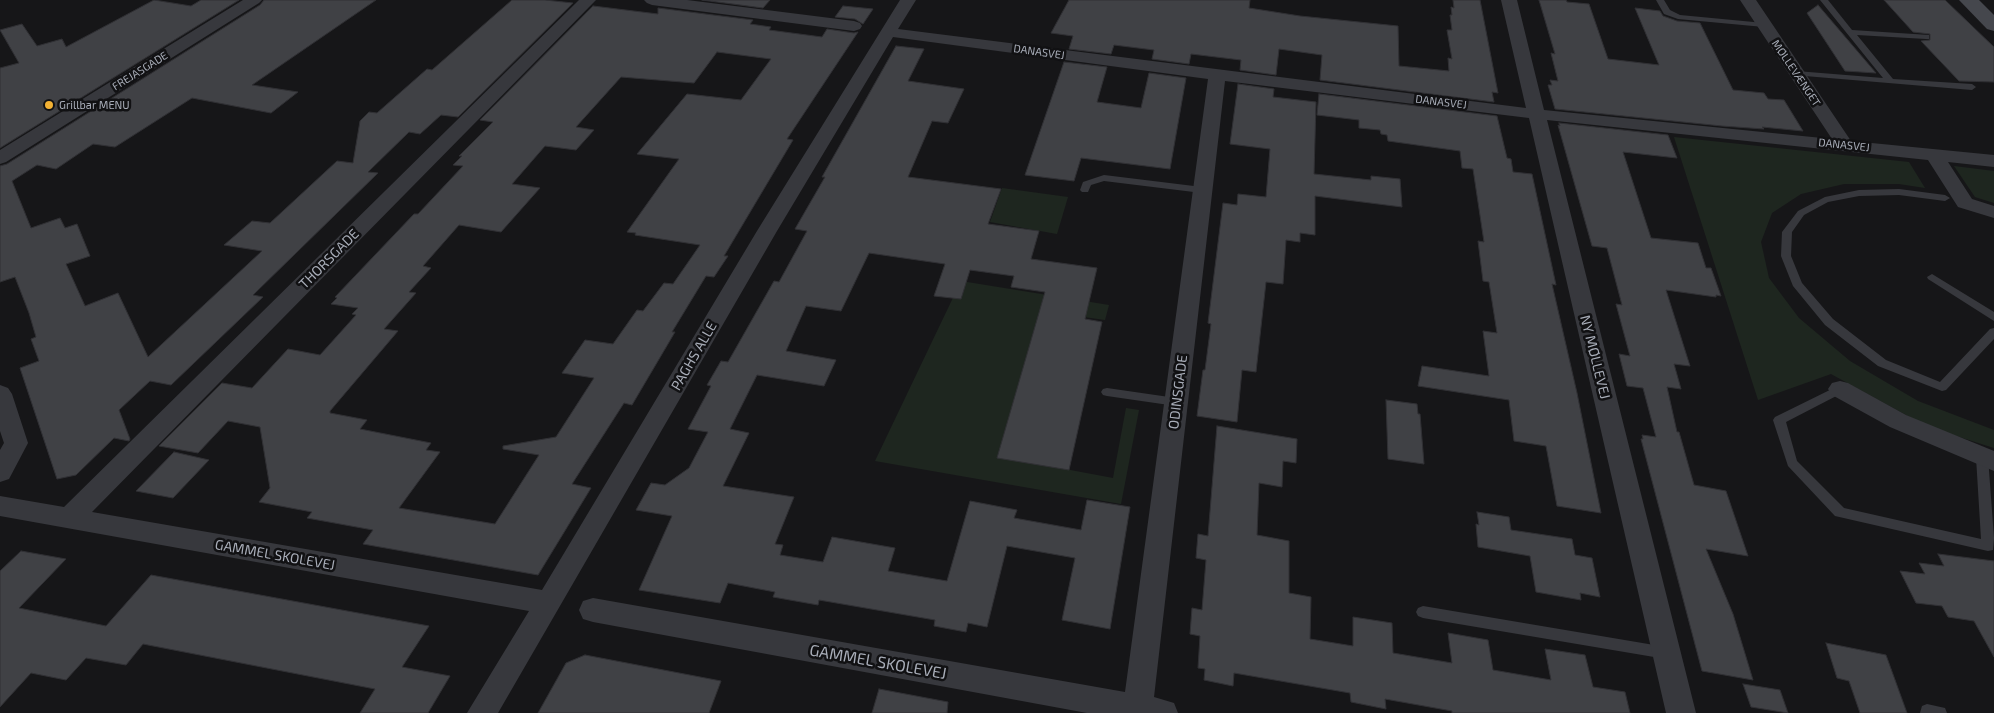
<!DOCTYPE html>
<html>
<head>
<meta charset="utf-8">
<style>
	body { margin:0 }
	canvas { display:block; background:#161618 }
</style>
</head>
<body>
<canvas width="1994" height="713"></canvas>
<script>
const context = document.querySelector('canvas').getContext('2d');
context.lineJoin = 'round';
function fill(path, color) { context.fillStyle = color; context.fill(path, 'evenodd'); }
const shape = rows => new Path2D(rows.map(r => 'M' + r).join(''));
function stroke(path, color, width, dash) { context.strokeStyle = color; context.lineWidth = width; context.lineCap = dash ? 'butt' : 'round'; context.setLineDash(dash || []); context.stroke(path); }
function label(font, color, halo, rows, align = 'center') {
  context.font = font + ' "Exo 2",sans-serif'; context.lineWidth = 5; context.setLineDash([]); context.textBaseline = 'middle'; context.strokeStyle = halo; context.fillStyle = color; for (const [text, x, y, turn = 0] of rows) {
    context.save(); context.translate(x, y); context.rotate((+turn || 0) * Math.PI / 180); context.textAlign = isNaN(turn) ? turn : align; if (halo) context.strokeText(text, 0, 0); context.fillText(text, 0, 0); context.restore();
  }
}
fill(shape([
	[1674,137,1909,162,1925,188,1899,184,1844,184,1801,194,1772,213,1761,242,1769,278,1799,318,1850,361,1918,401,1994,430,1994,448,1928,427,1831,374,1758,400],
	[1954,166,1994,171,1994,203,1975,197],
	[1002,188,1068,197,1057,234,990,222],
	[961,281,1109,305,1105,320,1042,311,1001,457,1113,478,1126,408,1139,410,1121,504,875,461]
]), '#1e261f');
const building = shape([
	[154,0,191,6,201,0,239,0,0,148,0,68,19,63,0,30,22,24,37,46,62,39,66,47,154,0],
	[264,0,376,0,252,85,298,92,271,113,192,98,115,147,93,144,56,169,37,165,12,181,31,228,60,218,65,228,77,224,90,256,66,264,85,306,118,293,148,357,262,251,224,245,252,221,270,223,337,161,353,163,360,121,369,112,377,113,427,69,432,70,512,0,545,0,573,3,458,117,441,115,420,134,409,132,368,172,378,173,253,295,263,297,171,385,150,381,119,410,130,439,129,441,114,438,76,475,57,479,20,368,39,361,31,339,36,337,29,313,15,277,0,282,0,166,7,164,260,5,264,0],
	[702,0,770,0,763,8,702,0],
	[1069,0,1250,0,1249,8,1300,16,1398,26,1399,66,1449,71,1448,58,1452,59,1447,30,1452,30,1450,15,1452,15,1451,7,1454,8,1453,0,1480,0,1498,93,1492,92,1494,102,1320,80,1322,55,1279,49,1276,75,1240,70,1241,60,1191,54,1189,64,1152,59,1154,50,1114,45,1111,54,1069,49,1073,36,1051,33,1069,0],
	[1539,0,1566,0,1567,2,1589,4,1608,59,1659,65,1635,8,1660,11,1663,16,1677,21,1700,23,1733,90,1764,93,1768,99,1784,100,1803,131,1762,127,1764,129,1722,126,1555,109,1548,85,1552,85,1550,80,1558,81,1551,53,1555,54,1539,0],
	[1884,0,1945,0,1994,47,1994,82,1959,81,1921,41,1930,40,1930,34,1913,32,1884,0],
	[1818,5,1876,73,1845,71,1807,13,1818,5],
	[593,6,658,14,658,8,753,20,750,24,771,27,769,30,822,37,827,29,854,33,858,32,787,139,793,140,724,256,728,256,714,277,706,276,672,332,675,332,632,405,624,403,572,484,591,488,538,575,363,544,373,530,307,518,312,512,259,502,270,488,260,427,228,421,198,453,159,446,222,383,252,388,288,349,320,355,356,315,352,314,358,308,331,304,337,298,335,297,414,214,418,214,463,166,453,165,462,156,459,156,493,122,480,120,593,6],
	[717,52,771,59,741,100,687,94,637,154,679,159,627,232,636,233,635,235,700,245,673,284,664,283,643,311,637,310,613,344,585,340,562,373,594,378,556,437,503,446,503,449,539,455,495,524,399,508,440,452,426,450,431,443,360,429,367,420,330,413,330,411,398,331,384,329,416,293,409,292,431,268,423,266,459,225,501,232,540,188,512,184,545,146,576,150,594,130,576,127,621,77,694,83,717,52],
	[843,6,873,9,863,24,855,19,835,17,843,6],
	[896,46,924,49,908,81,964,89,948,123,932,121,908,177,1001,189,988,224,1039,231,1031,259,1097,268,1085,319,1102,322,1069,470,997,458,1045,292,1011,287,1014,276,970,270,961,299,934,296,945,264,869,253,841,311,806,306,786,351,836,360,824,386,757,375,730,429,749,433,723,486,794,497,775,544,783,545,780,555,823,562,832,537,895,548,888,571,947,581,970,501,1017,510,1014,518,1081,530,1087,500,1130,507,1110,629,1062,620,1075,558,1007,546,987,627,968,623,966,632,934,626,935,620,819,600,818,605,773,597,775,592,728,583,720,603,639,590,672,516,636,510,651,483,665,485,689,468,708,432,688,429,711,386,707,385,721,361,728,362,774,281,779,282,807,231,795,229,825,177,822,177,896,46],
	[1064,62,1107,67,1097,102,1141,108,1149,73,1186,78,1170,169,1081,158,1074,181,1025,175,1064,62],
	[1238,84,1274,89,1273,97,1316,102,1314,174,1371,180,1371,176,1400,179,1402,207,1315,196,1315,235,1300,233,1300,242,1286,240,1283,284,1266,282,1256,372,1242,370,1237,422,1197,416,1203,370,1205,370,1211,324,1208,323,1223,203,1237,205,1238,194,1266,197,1270,149,1230,144,1238,84],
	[1319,94,1497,116,1507,158,1511,159,1513,172,1532,174,1556,285,1552,284,1577,393,1601,513,1557,506,1546,446,1514,441,1509,400,1418,386,1422,366,1489,376,1483,331,1497,333,1489,282,1483,281,1478,241,1484,242,1473,169,1462,168,1460,151,1388,141,1387,135,1381,134,1380,130,1359,128,1359,120,1317,115,1319,94],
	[1559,123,1668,135,1677,158,1623,152,1651,238,1698,243,1706,268,1711,268,1721,296,1716,295,1716,297,1666,290,1690,366,1674,364,1681,389,1667,387,1677,432,1679,432,1694,485,1726,491,1748,556,1706,549,1733,614,1753,680,1702,671,1641,439,1643,439,1642,435,1656,437,1643,388,1627,386,1619,354,1630,356,1616,304,1622,305,1607,248,1592,246,1558,125,1560,126,1559,123],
	[1386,400,1417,404,1418,414,1420,414,1424,464,1388,459,1386,400],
	[1217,426,1297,439,1296,463,1283,461,1282,487,1259,483,1257,535,1289,541,1289,593,1311,597,1310,639,1353,646,1353,617,1392,623,1393,653,1452,663,1448,633,1488,640,1493,670,1551,680,1545,649,1585,655,1593,687,1625,692,1630,713,1452,713,1452,711,1385,699,1386,709,1351,702,1350,693,1234,673,1233,686,1204,680,1205,669,1198,668,1200,636,1190,634,1192,608,1202,610,1206,560,1196,558,1198,534,1208,536,1217,426],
	[174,452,209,460,173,498,136,491,174,452],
	[1477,512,1509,517,1511,530,1572,539,1575,555,1592,558,1600,597,1580,593,1581,600,1536,592,1530,556,1478,547,1476,524,1479,525,1477,512],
	[21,551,66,559,19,608,106,626,151,575,429,626,402,667,450,676,428,713,360,713,375,689,143,644,126,665,86,658,66,680,31,673,0,707,0,571,21,551],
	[1938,554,1994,561,1994,657,1974,621,1948,617,1942,606,1916,603,1900,571,1925,574,1919,563,1944,566,1938,554],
	[1826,643,1886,655,1907,713,1860,713,1849,681,1837,678,1826,643],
	[585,655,721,681,709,713,538,713,566,663,585,655],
	[1743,684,1780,690,1788,713,1751,707,1743,684],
	[879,689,948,702,947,713,872,713,879,689]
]);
fill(building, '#404145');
stroke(building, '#303034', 1);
fill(shape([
	[1656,0,1664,0,1670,10,1680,15,1764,23,1768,25,1764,27,1678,19,1664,14,1656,0],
	[1820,0,1828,0,1852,30,1929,35,1929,39,1926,39,1857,35,1893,79,1972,84,1976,87,1972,90,1793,75,1793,71,1796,71,1883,78,1820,0],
	[1104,175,1202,187,1207,190,1202,193,1104,181,1091,185,1088,192,1082,192,1080,190,1083,182,1104,175],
	[1899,189,1945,195,1950,198,1945,201,1899,195,1859,196,1828,202,1804,215,1792,232,1791,256,1802,283,1833,319,1886,360,1940,382,1990,329,1994,328,1994,339,1946,390,1942,391,1878,366,1825,325,1793,286,1781,256,1782,232,1798,211,1825,197,1859,190,1899,189],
	[1932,274,1994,312,1994,321,1928,279,1927,277,1932,274],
	[1840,385,1844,386,1846,389,1844,392,1786,422,1797,461,1844,508,1981,539,1976,457,1978,454,1982,452,1986,454,1988,457,1994,538,1993,550,1988,551,1835,516,1788,466,1773,420,1775,417,1840,385],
	[1107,388,1176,398,1180,399,1182,402,1180,405,1176,406,1107,396,1103,395,1101,392,1103,389,1107,388],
	[1423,606,1666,647,1671,648,1673,653,1671,658,1666,659,1423,618,1418,616,1416,612,1418,608,1423,606],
	[1927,704,1945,708,1947,713,1920,713,1922,706,1927,704]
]), '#37383d');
fill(shape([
	[243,0,262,0,259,3,6,162,0,164,0,150,243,0],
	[579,0,596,0,92,512,542,590,757,231,900,0,916,0,898,29,1526,108,1501,0,1517,0,1544,110,1832,139,1740,0,1756,0,1851,141,1994,155,1994,167,1948,162,1972,199,1994,206,1994,218,1958,207,1928,160,1547,120,1696,713,1666,713,1529,118,1225,81,1154,697,1174,703,1178,713,1087,713,593,622,583,619,579,610,583,601,593,598,1125,692,1208,79,893,37,777,231,498,713,467,713,529,611,0,516,0,496,64,507,579,0],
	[644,0,687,0,854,21,860,23,862,26,860,29,854,31,652,5,647,3,644,0],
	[1840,381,1848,383,1906,415,1994,451,1994,471,1890,427,1832,395,1828,389,1832,383,1840,381],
	[0,385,8,388,12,394,28,443,9,479,0,482,0,450,4,443,0,431,0,385]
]), '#37383d');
fill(shape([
	[1959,0,1979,0,1994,15,1994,31,1987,29,1959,0]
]), '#45474d');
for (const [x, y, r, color] of [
	[49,105,5,"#f2b134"]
]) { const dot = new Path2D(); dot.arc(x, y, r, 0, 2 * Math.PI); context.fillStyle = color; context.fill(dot); stroke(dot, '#111113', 2); }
label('11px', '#a8adb8', '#111113', [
	["DANASVEJ",1039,52,8],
	["FREJASGADE",140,71,-32],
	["MØLLEVÆNGET",1796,73,56],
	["DANASVEJ",1441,102,7],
	["DANASVEJ",1844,145,6]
]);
label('11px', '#a8adb8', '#111113', [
	["Grillbar MENU",59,105]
], 'left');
label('14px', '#a8adb8', '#111113', [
	["THORSGADE",329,259,-45],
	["PAGHS ALLE",694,356,-60],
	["NY MØLLEVEJ",1595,357,76],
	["ODINSGADE",1178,392,-83],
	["GAMMEL SKOLEVEJ",275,555,10]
]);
label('16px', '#a8adb8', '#111113', [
	["GAMMEL SKOLEVEJ",878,662,10]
]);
</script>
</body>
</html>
